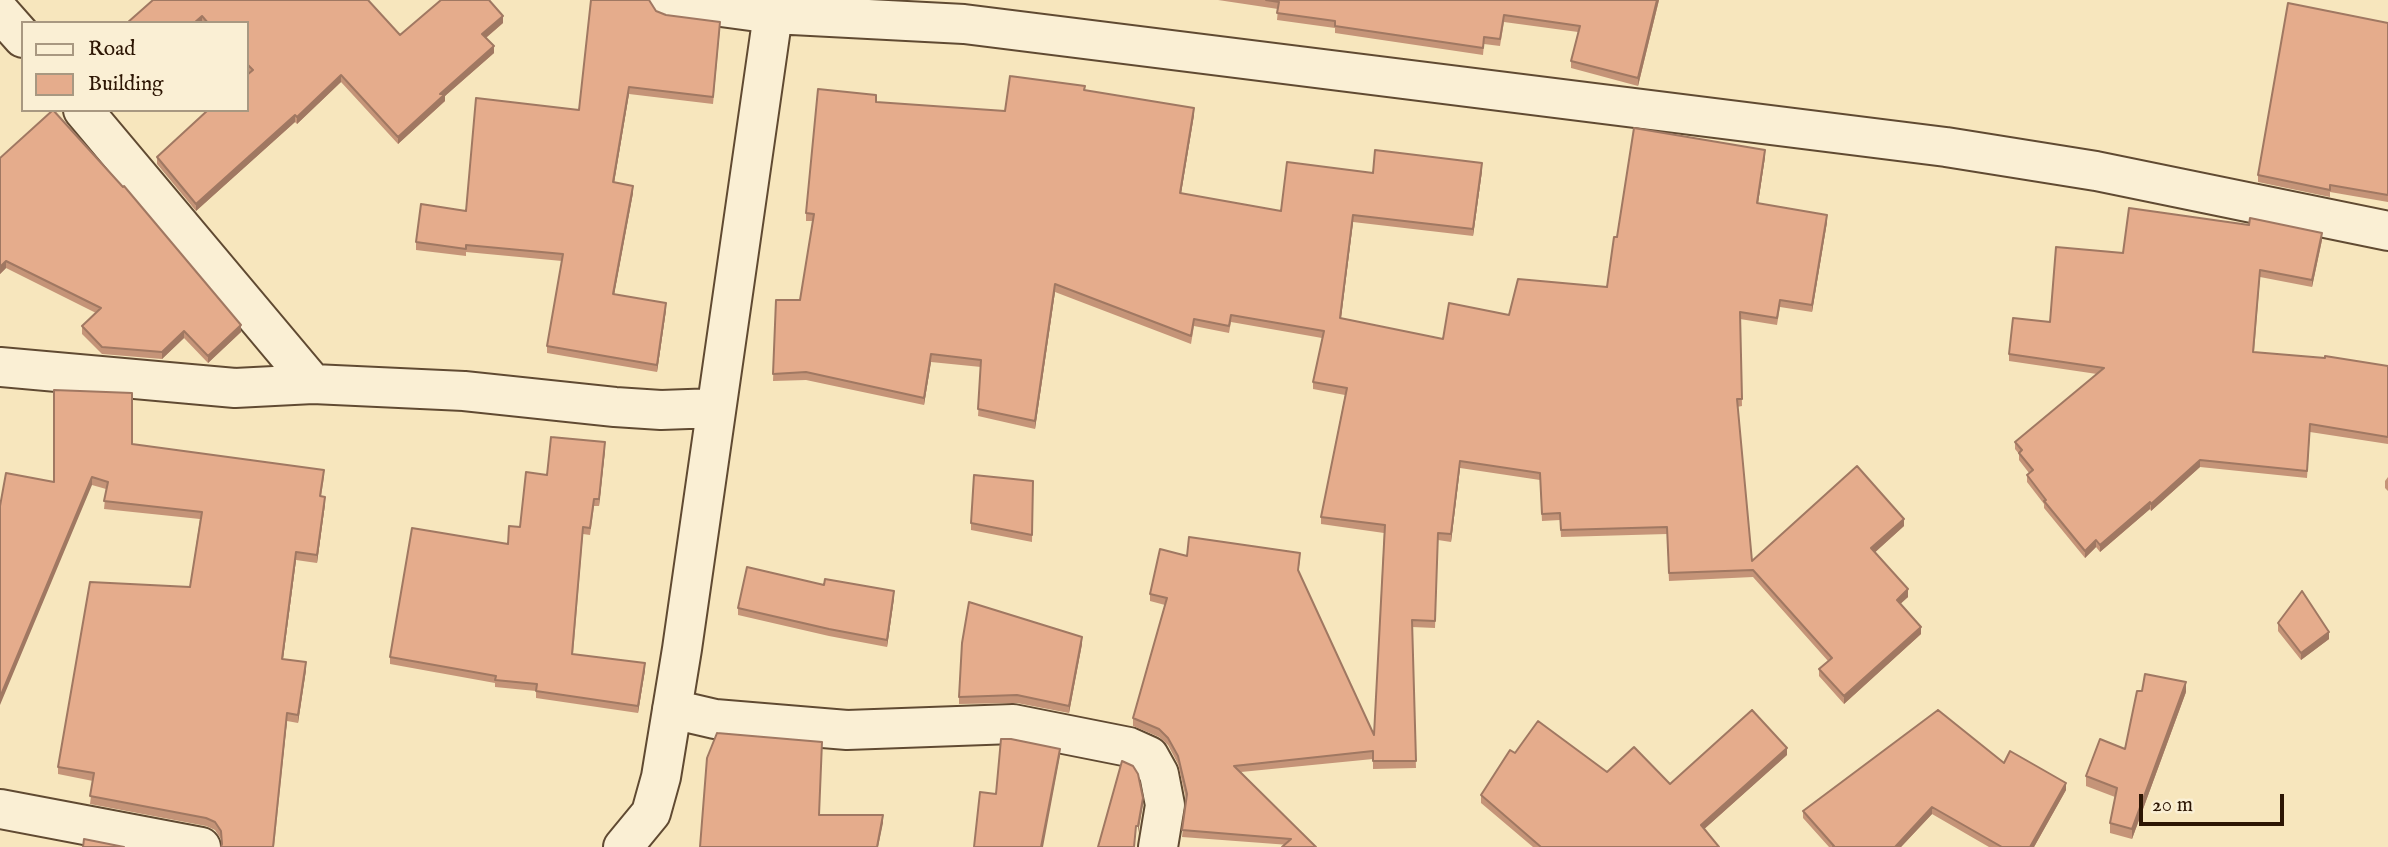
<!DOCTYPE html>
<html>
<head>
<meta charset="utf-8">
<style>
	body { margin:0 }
	#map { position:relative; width:2388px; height:847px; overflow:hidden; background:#f7e6bd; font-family:"IM FELL English",serif }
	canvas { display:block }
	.legend { position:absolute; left:21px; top:21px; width:228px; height:91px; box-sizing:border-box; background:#faefd4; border:2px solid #a89881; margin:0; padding:9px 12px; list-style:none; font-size:21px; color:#2d1604 }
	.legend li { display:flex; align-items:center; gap:14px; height:35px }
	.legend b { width:35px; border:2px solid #a89881 }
	.scale { position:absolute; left:2139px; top:794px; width:145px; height:32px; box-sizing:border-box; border:4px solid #2d1604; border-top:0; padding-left:9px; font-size:21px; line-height:24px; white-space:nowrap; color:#2d1604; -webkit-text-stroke:5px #faefd4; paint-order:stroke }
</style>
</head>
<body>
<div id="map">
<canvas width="2388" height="847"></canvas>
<ul class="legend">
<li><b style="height:9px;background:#faefd4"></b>Road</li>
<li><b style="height:19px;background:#e5ac8c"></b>Building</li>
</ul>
<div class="scale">20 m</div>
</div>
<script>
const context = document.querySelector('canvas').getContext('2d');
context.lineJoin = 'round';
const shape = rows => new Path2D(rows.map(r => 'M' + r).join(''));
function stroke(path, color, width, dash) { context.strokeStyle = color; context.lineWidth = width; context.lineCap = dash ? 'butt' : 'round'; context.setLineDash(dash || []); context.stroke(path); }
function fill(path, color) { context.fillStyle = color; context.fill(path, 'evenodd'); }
const street = shape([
	[669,0,773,14,964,24,1946,147,2096,171,2388,231],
	[0,12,23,38],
	[83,110,313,384],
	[0,367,235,388,313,384,464,391,615,407,661,410,716,408],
	[672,709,715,719,847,730,1013,724,1129,747,1149,756,1159,774,1165,805,1158,847],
	[0,809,201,847],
	[623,847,651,813,661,777,682,649,775,0]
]);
stroke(street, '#604a32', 42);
stroke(street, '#faefd4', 38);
fill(shape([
	[153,0,400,35,503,23,486,38,494,53,445,96,445,101,398,144,341,82,297,124,295,122,196,211,157,164,157,157,249,73,247,71,247,23,127,23],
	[1218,0,1659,0,1638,86,1571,68,1571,61,1578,32,1504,22,1500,46,1484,44,1483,55,1335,33,1335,28,1277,20,1278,9],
	[656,11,666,15,720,29,713,104,629,94,614,183,633,193,614,294,666,310,657,372,547,353,547,346,562,261,466,252,466,256,416,250,416,242,466,211,579,110],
	[2388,23,2388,202,2330,192,2330,197,2258,182,2258,175],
	[1085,90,1194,115,1181,193,1281,211,1373,173,1482,171,1473,236,1353,222,1341,318,1443,339,1509,315,1607,287,1617,237,1765,157,1758,203,1827,222,1812,312,1780,307,1777,325,1740,319,1742,406,1737,407,1752,561,1904,526,1875,552,1908,597,1900,604,1921,634,1844,704,1819,676,1819,669,1828,661,1753,577,1669,581,1667,534,1561,537,1560,520,1542,521,1540,480,1460,468,1451,542,1438,540,1435,628,1412,627,1416,768,1373,769,1373,759,1241,772,1316,847,1182,837,1186,799,1178,764,1168,745,1159,737,1133,726,1133,718,1165,605,1150,601,1150,594,1187,556,1300,561,1298,572,1374,735,1384,533,1321,524,1321,517,1345,395,1313,389,1313,382,1322,338,1231,322,1229,333,1194,326,1191,344,1055,292,1035,429,978,416,981,367,931,362,924,405,806,380,773,381,776,300,800,300,813,221,806,221,806,213,876,102,1005,111],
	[0,158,241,332,208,363,184,338,162,359,102,354,82,334,82,326,96,313,6,268,0,274],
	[2322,240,2312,287,2260,277,2254,352,2388,366,2388,444,2310,432,2307,478,2200,467,2151,511,2150,509,2100,552,2096,547,2085,558,2044,508,2044,504,2027,482,2027,475,2029,473,2019,460,2019,454,2015,449,2015,442,2097,374,2009,361,2009,354,2050,322,2123,253],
	[132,444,324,477,321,496,325,504,317,563,296,560,283,659,306,670,298,723,287,721,274,847,221,847,221,839,215,830,206,826,90,804,93,781,58,774,58,767,190,587,200,519,104,509,106,489,92,485,54,482],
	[605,450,599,506,594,506,590,535,583,534,573,654,645,670,638,713,536,698,536,691,495,687,495,683,390,664,390,657,508,544,520,527,547,475],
	[2388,477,2388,491,2385,488,2385,481],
	[1033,481,1032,542,971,530,971,523],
	[824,585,894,598,887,647,829,636,738,615,738,608],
	[2278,623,2329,639,2301,660,2278,631],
	[1082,644,1069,713,1017,703,959,704,959,697],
	[2186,692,2132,839,2110,833,2110,823,2115,797,2086,786,2086,776,2125,749],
	[1515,753,1670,784,1787,755,1704,829,1719,847,1533,847,1481,803,1481,795],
	[2004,763,2066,790,2034,847,1989,847,1932,814,1901,847,1829,847,1803,818,1803,811]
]), '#c59478');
fill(shape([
	[1657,0,1659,0,1638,86,1638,78],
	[202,16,202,23,194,23],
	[503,16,503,23,482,41,482,34],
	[494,46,494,53,445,96,445,101,398,144,398,137,440,94],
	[341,75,341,82,297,124,297,117],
	[629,87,629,94,613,189,613,182],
	[1194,108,1194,115,1180,200,1180,193],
	[295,115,295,122,196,211,196,204],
	[1765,150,1765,157,1757,210,1757,203],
	[1482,163,1482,171,1473,236,1473,229],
	[633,186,633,193,613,301,613,294],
	[1353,215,1353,222,1340,325,1340,318],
	[1827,215,1827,222,1812,312,1812,305],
	[2322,233,2322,240,2312,287,2312,280],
	[6,261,6,268,0,274,0,267],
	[1055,284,1055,292,1035,429,1035,421],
	[666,303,666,310,657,372,657,365],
	[241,325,241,332,208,363,208,356],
	[184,331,184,338,162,359,162,352],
	[931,354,931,362,924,405,924,398],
	[605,442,605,450,599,506,599,499],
	[2200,460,2200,467,2151,511,2151,504],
	[1460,461,1460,468,1451,542,1451,534],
	[92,477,92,485,0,705,0,697],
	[325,497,325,504,317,563,317,555],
	[2150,502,2150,509,2100,552,2100,545],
	[1904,519,1904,526,1871,556,1871,548],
	[2096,540,2096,547,2085,558,2085,551],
	[296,552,296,560,282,666,282,659],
	[1908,589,1908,597,1897,607,1897,600],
	[894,591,894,598,887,647,887,640],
	[1921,627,1921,634,1844,704,1844,696],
	[2329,632,2329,639,2301,660,2301,653],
	[1082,637,1082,644,1069,713,1069,706],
	[306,662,306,670,298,723,298,715],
	[645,663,645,670,638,713,638,706],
	[2186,682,2186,692,2132,839,2132,829],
	[287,713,287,721,273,847],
	[1787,748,1787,755,1701,832,1701,825],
	[1060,749,1060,756,1043,847,1041,847],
	[2066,783,2066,790,2034,847,2030,847],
	[1143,798,1143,805,1138,833,1138,826],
	[1932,807,1932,814,1901,847,1895,847],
	[883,815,883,823,878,847,877,847]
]), '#a07862');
const building = shape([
	[153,0,368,0,400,35,441,0,489,0,503,16,482,34,494,46,440,94,445,94,398,137,341,75,297,117,295,115,196,204,157,157,208,110,247,110,247,75,253,70,247,64,247,23,208,23,202,16,194,23,127,23,153,0],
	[591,0,649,0,656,11,666,15,720,22,713,97,629,87,613,182,633,186,613,294,666,303,657,365,547,346,563,254,466,245,466,249,416,242,421,204,466,211,476,98,579,110,591,0],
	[1266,0,1657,0,1638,78,1571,61,1580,26,1504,15,1500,39,1484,37,1483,48,1335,26,1335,21,1277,13,1279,2,1266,0],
	[2288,3,2388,23,2388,195,2330,185,2330,190,2258,175,2288,3],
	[1010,76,1085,86,1084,90,1194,108,1180,193,1281,211,1287,162,1373,173,1375,150,1482,163,1473,229,1353,215,1340,318,1443,339,1449,303,1509,315,1518,279,1607,287,1614,237,1617,237,1634,128,1765,150,1757,203,1827,215,1812,305,1780,300,1777,318,1740,312,1742,399,1737,399,1752,561,1857,466,1904,519,1871,548,1908,589,1897,600,1921,627,1844,696,1819,669,1832,658,1753,570,1669,573,1667,527,1561,530,1560,513,1542,514,1540,473,1460,461,1451,534,1438,533,1435,621,1412,620,1416,761,1373,761,1373,751,1234,766,1316,847,1282,847,1291,839,1182,830,1187,794,1178,756,1168,738,1159,729,1133,718,1167,598,1150,594,1160,549,1187,556,1189,537,1300,553,1298,570,1374,735,1385,525,1321,517,1347,388,1313,382,1324,331,1231,315,1229,326,1194,319,1191,336,1055,284,1035,421,978,409,981,360,931,354,924,398,806,372,773,374,776,300,800,300,814,214,806,213,818,89,876,95,876,102,1005,111,1010,76],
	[53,110,123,187,124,186,241,325,208,356,184,331,162,352,102,347,82,326,101,308,6,261,0,267,0,158,53,110],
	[2129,208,2249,225,2250,218,2322,233,2312,280,2260,270,2253,352,2325,358,2325,356,2388,366,2388,437,2310,424,2307,471,2200,460,2151,504,2150,502,2100,545,2096,540,2085,551,2044,501,2046,500,2027,475,2033,470,2019,453,2022,450,2015,442,2104,368,2009,354,2013,318,2050,322,2056,247,2123,253,2129,208],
	[54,390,132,393,132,444,324,470,320,496,325,497,317,555,296,552,282,659,306,662,298,715,287,713,273,847,221,847,222,844,221,831,215,822,206,818,90,796,94,773,58,767,90,582,190,587,202,512,104,501,108,482,92,477,0,697,0,506,6,473,54,482,54,390],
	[551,437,605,442,599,499,594,499,590,528,583,527,572,654,645,663,638,706,536,691,537,684,495,680,496,676,390,657,412,528,508,544,509,526,520,527,526,472,547,475,551,437],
	[974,475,1033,481,1032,535,971,523,974,475],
	[747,567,824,585,825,579,894,591,887,640,829,629,738,608,747,567],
	[2302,591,2329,632,2301,653,2278,623,2302,591],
	[969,602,1082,637,1069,706,1017,695,959,697,962,643,969,602],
	[2145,674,2186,682,2132,829,2110,823,2117,788,2086,776,2100,739,2125,749,2137,691,2142,691,2145,674],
	[1752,710,1787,748,1701,825,1719,847,1541,847,1481,795,1510,750,1515,753,1538,721,1607,772,1634,747,1670,784,1752,710],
	[1938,710,2004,763,2010,751,2066,783,2030,847,2002,847,1932,807,1895,847,1833,847,1834,846,1803,811,1938,710],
	[717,733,822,742,819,815,883,815,877,847,700,847,707,758,717,733],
	[1001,739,1011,739,1060,749,1041,847,974,847,980,792,996,794,1001,739],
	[1122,761,1133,766,1138,774,1143,798,1138,826,1136,826,1134,847,1098,847,1122,761],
	[84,839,124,847,83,847,84,839]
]);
fill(building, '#e5ac8c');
stroke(building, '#a07862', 2);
</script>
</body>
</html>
